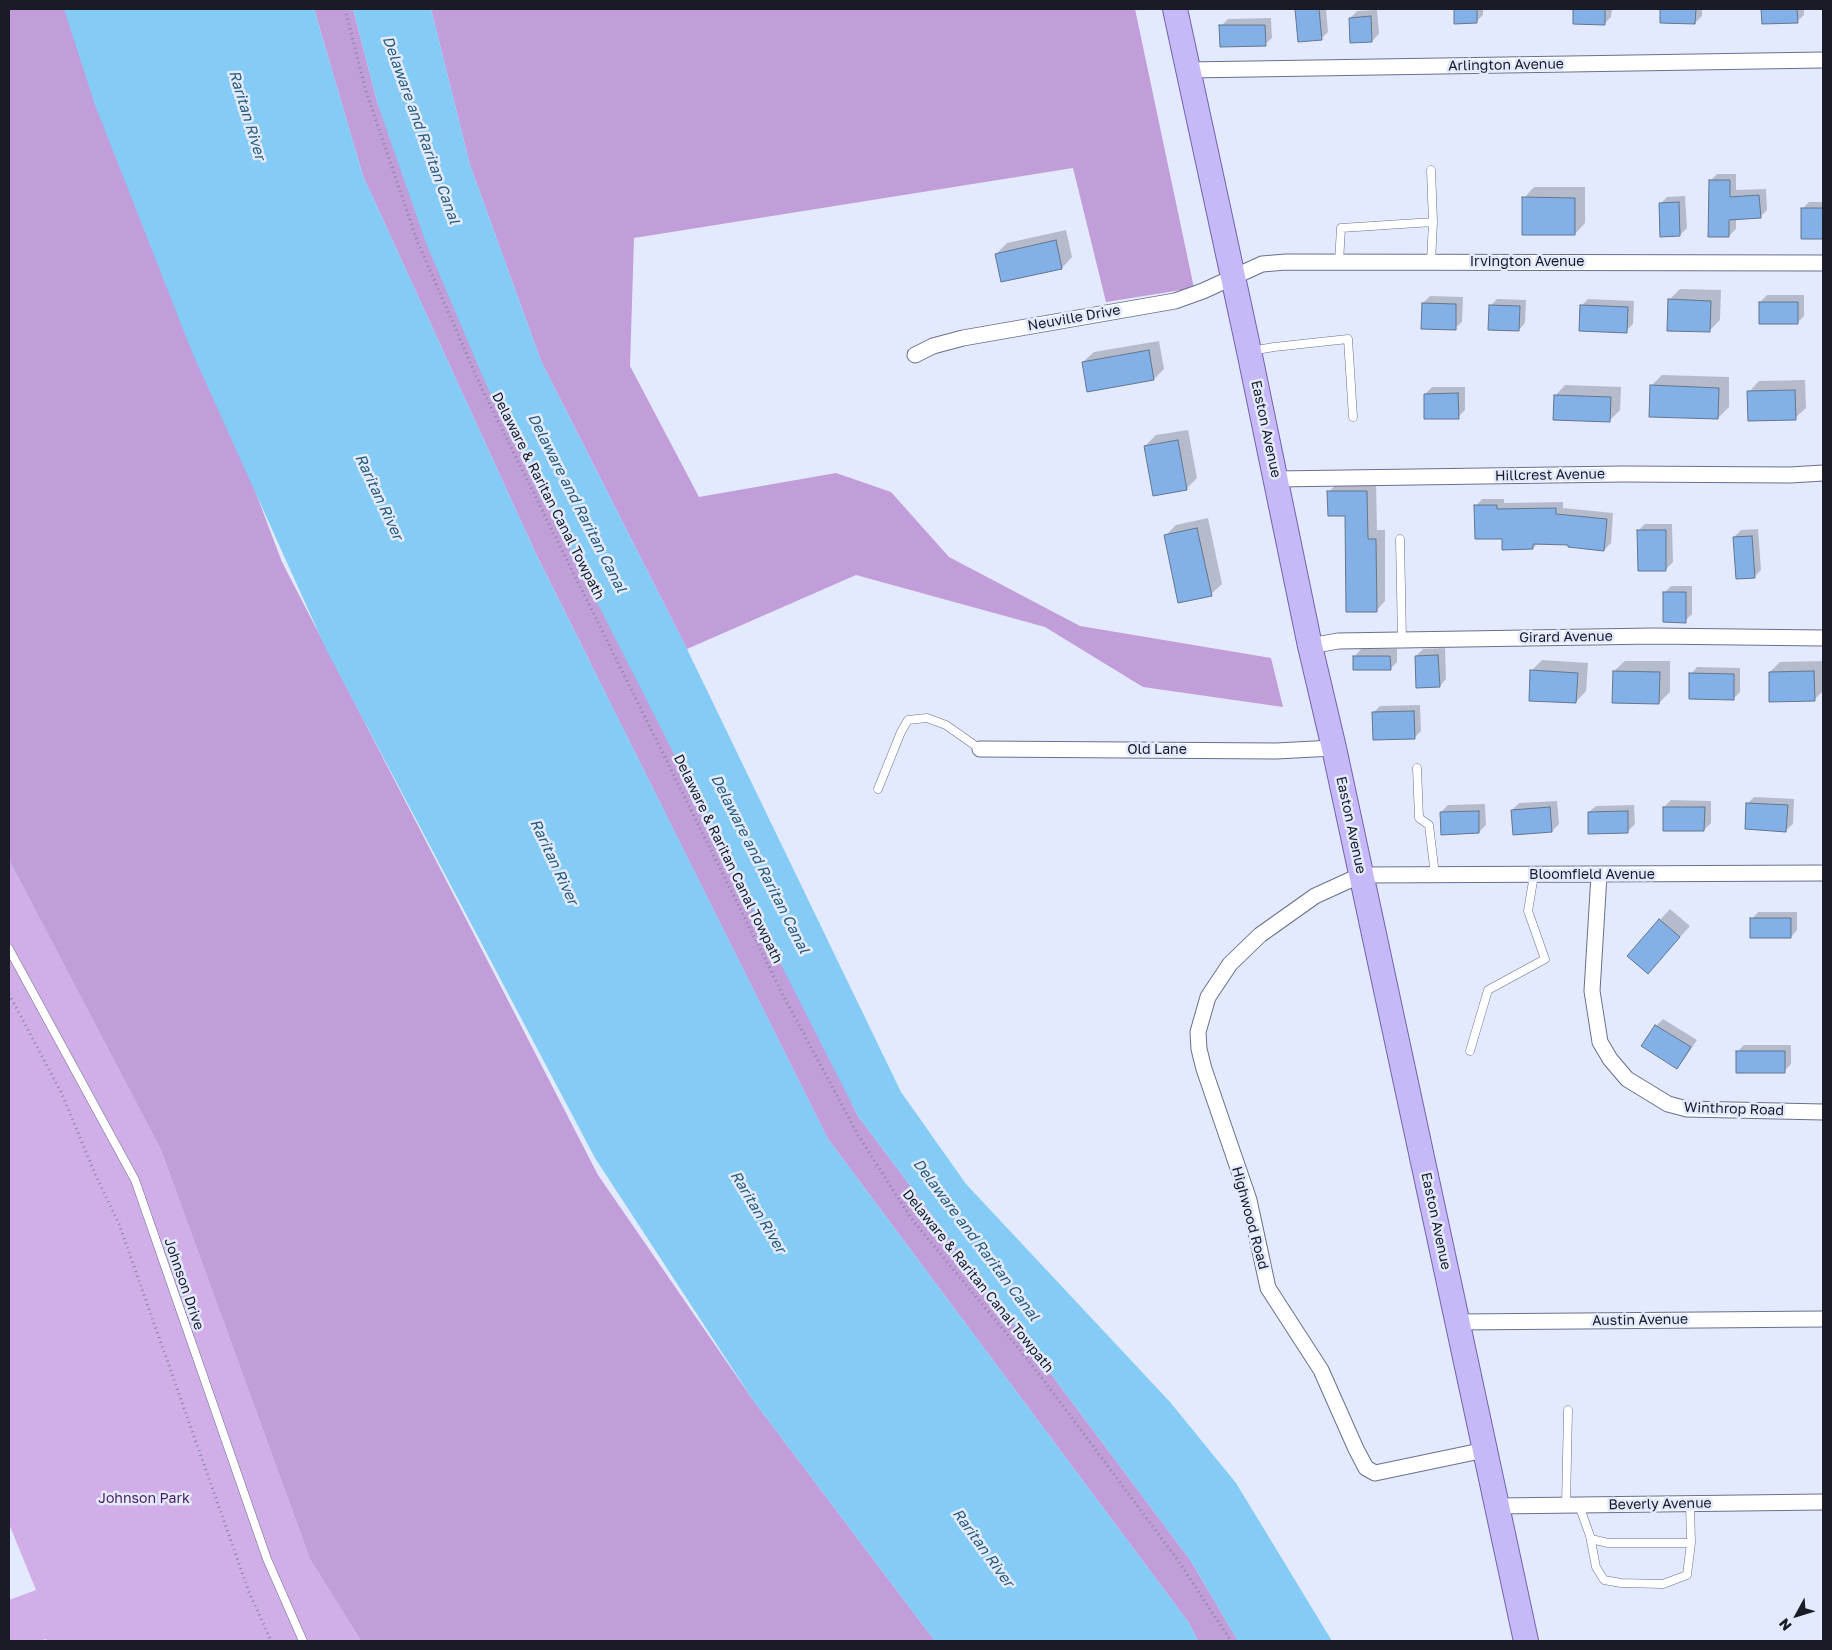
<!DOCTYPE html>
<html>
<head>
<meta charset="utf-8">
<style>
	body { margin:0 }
	#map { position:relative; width:1832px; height:1650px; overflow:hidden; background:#e4eafe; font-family:"Golos Text",sans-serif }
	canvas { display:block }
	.frame { position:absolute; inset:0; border:10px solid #191c27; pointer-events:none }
	.north { position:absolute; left:1772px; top:1590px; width:50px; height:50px; -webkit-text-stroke:4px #e4eafe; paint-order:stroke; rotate:231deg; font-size:14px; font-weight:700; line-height:20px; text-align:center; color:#191c27 }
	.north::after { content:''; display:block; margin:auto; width:18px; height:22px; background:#191c27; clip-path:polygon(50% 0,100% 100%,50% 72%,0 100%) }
</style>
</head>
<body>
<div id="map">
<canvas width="1832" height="1650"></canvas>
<div class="frame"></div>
<div class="north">N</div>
</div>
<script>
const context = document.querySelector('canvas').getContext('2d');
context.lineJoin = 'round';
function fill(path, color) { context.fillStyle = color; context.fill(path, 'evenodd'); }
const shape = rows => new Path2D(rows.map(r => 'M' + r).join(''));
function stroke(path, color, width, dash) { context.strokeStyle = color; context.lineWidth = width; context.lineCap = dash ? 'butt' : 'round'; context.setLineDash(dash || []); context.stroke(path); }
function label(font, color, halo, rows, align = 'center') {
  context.font = font + ' "Golos Text",sans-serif'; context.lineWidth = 5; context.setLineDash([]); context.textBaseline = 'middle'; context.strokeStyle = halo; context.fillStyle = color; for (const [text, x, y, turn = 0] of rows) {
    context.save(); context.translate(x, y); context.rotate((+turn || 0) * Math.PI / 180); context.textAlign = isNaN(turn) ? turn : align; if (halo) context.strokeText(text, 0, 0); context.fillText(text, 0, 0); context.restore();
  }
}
fill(shape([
	[9,860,161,1150,310,1559,361,1641,47,1641,46,1639,38,1641,9,1641,9,1600,36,1590,9,1524]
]), '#d1aee8');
fill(shape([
	[9,9,72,9,282,562,598,1175,753,1400,935,1641,361,1641,310,1559,161,1150,9,860],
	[314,9,353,9,378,105,858,1116,1191,1561,1238,1641,1198,1641,1189,1623,828,1139,537,556,363,176],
	[431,9,1135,9,1194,288,1106,302,1073,168,634,238,630,366,699,497,836,473,891,492,949,557,1080,626,1271,658,1283,707,1143,687,1045,627,856,575,687,649,541,361,470,165]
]), '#c19dd9');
fill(shape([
	[64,9,314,9,363,176,537,556,828,1139,1189,1623,1198,1641,935,1641,753,1400,595,1158,326,649,192,352,95,105],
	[353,9,431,9,470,165,541,361,687,649,901,1092,966,1184,1170,1402,1236,1483,1332,1641,1238,1641,1191,1561,858,1116,486,384,426,243,378,105]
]), '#84ccf5');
fill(shape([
	[1296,9,1326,9,1328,32,1321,39],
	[1455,9,1483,9,1483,15,1476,22,1455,22],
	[1575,9,1612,9,1611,17,1604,24,1574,23],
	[1661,9,1702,9,1702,16,1695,23,1661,22],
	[1762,9,1804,9,1804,15,1797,21,1763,23],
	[1377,10,1379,34,1372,41,1350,18,1357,11],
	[1271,18,1272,38,1265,44,1221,26,1228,19],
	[1717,174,1736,174,1736,190,1766,189,1767,210,1760,217,1736,218,1736,229,1729,236,1710,181],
	[1534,187,1585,187,1585,223,1575,234,1524,198],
	[1685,196,1687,228,1680,235,1660,204,1667,197],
	[1809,202,1823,202,1823,237,1803,238,1802,209],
	[1066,230,1072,257,1062,268,996,254,1007,243],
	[1680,289,1721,290,1720,320,1710,330,1669,300],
	[1767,295,1804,295,1804,316,1797,323,1760,302],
	[1430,296,1463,297,1462,322,1455,328,1423,303],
	[1497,299,1526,300,1525,323,1519,330,1490,306],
	[1588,299,1634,301,1633,324,1626,331,1582,305],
	[1159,341,1164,369,1154,379,1083,362,1094,352],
	[1662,375,1729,377,1729,407,1718,418,1651,386],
	[1805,380,1806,408,1795,418,1749,392,1759,381],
	[1565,385,1621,387,1620,410,1610,420,1555,396],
	[1432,387,1465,387,1465,410,1458,417,1425,394],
	[1188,430,1197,478,1186,489,1145,446,1156,435],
	[1338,482,1376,482,1377,530,1385,530,1385,601,1376,611,1347,515,1329,492],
	[1482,499,1504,499,1504,503,1563,502,1563,508,1613,513,1611,543,1604,550,1570,543,1538,543,1533,548,1503,538,1476,506],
	[1208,518,1222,584,1211,594,1165,536,1176,525],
	[1645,524,1672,524,1673,562,1666,569,1638,531],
	[1758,529,1761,570,1754,577,1734,537,1741,530],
	[1671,586,1692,586,1692,614,1685,621,1664,593],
	[1445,648,1446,679,1440,686,1416,656,1423,649],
	[1361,649,1397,649,1397,662,1390,669,1355,656],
	[1542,660,1588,663,1586,691,1576,702,1531,671],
	[1625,661,1670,661,1670,692,1659,703,1614,671],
	[1823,661,1823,691,1814,700,1770,672,1780,662],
	[1697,667,1740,668,1740,692,1733,699,1691,674],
	[1420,705,1421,731,1414,738,1374,712,1380,706],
	[1754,797,1794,799,1793,824,1786,830,1747,804],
	[1671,800,1711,801,1711,823,1704,830,1664,807],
	[1557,801,1559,824,1552,831,1512,810,1519,803],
	[1485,804,1486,825,1479,832,1441,812,1448,805],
	[1634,805,1635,824,1628,831,1589,812,1596,806],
	[1670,909,1690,926,1648,973,1660,920],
	[1758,912,1797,912,1797,930,1791,937,1752,919],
	[1663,1019,1697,1040,1683,1061,1677,1067,1643,1046,1656,1026],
	[1744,1045,1791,1045,1791,1064,1784,1071,1737,1052]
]), '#0003');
const building = shape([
	[1295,9,1319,9,1322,40,1298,42,1295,9],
	[1454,9,1477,9,1477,23,1454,24,1454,9],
	[1573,9,1605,9,1605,25,1573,24,1573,9],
	[1660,9,1696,9,1695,24,1660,23,1660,9],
	[1761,9,1797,9,1798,23,1762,24,1761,9],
	[1371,16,1372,42,1350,43,1349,18,1371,16],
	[1219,25,1265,25,1266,46,1220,47,1219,25],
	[1709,180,1730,180,1730,197,1759,195,1761,218,1729,220,1729,237,1708,237,1709,180],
	[1522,197,1575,198,1575,235,1522,235,1522,197],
	[1679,202,1680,236,1660,237,1659,203,1679,202],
	[1801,208,1823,208,1823,239,1801,239,1801,208],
	[1056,240,1062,269,1001,282,995,254,1056,240],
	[1668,299,1711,301,1710,332,1667,331,1668,299],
	[1759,302,1798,302,1798,324,1759,324,1759,302],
	[1422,303,1456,304,1456,330,1421,329,1422,303],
	[1489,305,1520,306,1519,331,1488,330,1489,305],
	[1580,305,1628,307,1627,333,1579,331,1580,305],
	[1149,350,1154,380,1087,392,1082,362,1149,350],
	[1650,385,1719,388,1718,419,1649,417,1650,385],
	[1795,390,1796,420,1748,421,1747,391,1795,390],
	[1458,393,1459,419,1424,419,1424,394,1458,393],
	[1554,395,1611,397,1610,422,1553,420,1554,395],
	[1178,440,1187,490,1153,496,1144,446,1178,440],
	[1327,491,1367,491,1368,539,1376,539,1377,612,1346,612,1345,516,1328,516,1327,491],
	[1474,505,1497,505,1497,509,1556,508,1556,514,1607,519,1604,551,1568,547,1568,545,1533,544,1533,549,1502,550,1502,539,1475,539,1474,505],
	[1197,528,1212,596,1178,603,1164,535,1197,528],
	[1637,530,1666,530,1666,571,1638,571,1637,530],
	[1752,536,1755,578,1736,579,1733,537,1752,536],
	[1663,592,1686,592,1686,623,1663,622,1663,592],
	[1438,655,1440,687,1416,688,1415,656,1438,655],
	[1353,656,1390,656,1391,670,1353,670,1353,656],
	[1530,670,1578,673,1576,703,1529,701,1530,670],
	[1613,671,1660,672,1659,704,1612,703,1613,671],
	[1814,671,1815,701,1769,702,1769,672,1814,671],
	[1689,673,1734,674,1734,700,1689,699,1689,673],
	[1414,711,1415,739,1373,740,1372,712,1414,711],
	[1746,803,1788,805,1786,832,1745,829,1746,803],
	[1550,807,1552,832,1513,835,1511,810,1550,807],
	[1663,807,1705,807,1704,831,1663,831,1663,807],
	[1479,811,1479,833,1441,835,1440,812,1479,811],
	[1628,811,1628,833,1588,834,1588,812,1628,811],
	[1750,918,1791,918,1791,938,1750,938,1750,918],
	[1659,919,1680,937,1648,974,1627,956,1659,919],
	[1655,1025,1691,1047,1677,1069,1641,1046,1655,1025],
	[1736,1051,1785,1051,1785,1073,1736,1073,1736,1051]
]);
fill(building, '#83b0e6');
stroke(building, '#61768f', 1);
const lane = shape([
	[1431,170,1433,222],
	[1339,262,1341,228,1433,222,1431,262],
	[1251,351,1274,347,1348,339,1353,417],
	[1400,539,1402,640],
	[1417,768,1419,818,1429,825,1435,875],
	[878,789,901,732,908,720,927,718,946,725,980,749],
	[9,949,135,1180,267,1559,303,1641],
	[1470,1051,1488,990,1545,959,1528,911,1534,875],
	[1566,1505,1568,1410],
	[1579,1505,1590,1536,1596,1567,1604,1580,1621,1583,1663,1584,1687,1575,1691,1543,1690,1504],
	[1591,1539,1608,1543,1691,1543]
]);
const street = shape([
	[1188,70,1823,60],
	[915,355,933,346,963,338,1175,301,1203,291,1262,264,1286,262,1823,263],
	[1276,479,1623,474,1790,475,1823,473],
	[1310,646,1338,641,1654,636,1823,638],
	[980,749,1276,751,1334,748],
	[1599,875,1592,991,1600,1042,1610,1059,1627,1079,1668,1104,1687,1109,1823,1112],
	[1458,1322,1823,1319],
	[1485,1450,1375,1473,1366,1468,1356,1449,1321,1370,1268,1288,1249,1200,1204,1069,1199,1049,1198,1032,1208,997,1230,964,1260,935,1315,896,1361,875,1823,873],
	[1497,1506,1823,1502]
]);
const primary = shape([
	[1175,9,1249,351,1310,646,1334,748,1526,1641]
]);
stroke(lane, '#68708d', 9);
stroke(street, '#68708d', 17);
stroke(primary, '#7264ac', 26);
stroke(shape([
	[345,9,366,91,418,243,482,389,784,997,858,1135,910,1217,1025,1356,1063,1406,1177,1559,1231,1641],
	[9,994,61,1092,96,1176,119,1224,249,1592,271,1641]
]), '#828796', 3, [1, 4]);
stroke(lane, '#fff', 8);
stroke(street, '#fff', 15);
stroke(primary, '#c7b9f8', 24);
label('14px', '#191c27', '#e4eafe', [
	["Arlington Avenue",1506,65,-1],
	["Irvington Avenue",1527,262],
	["Neuville Drive",1074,318,-10],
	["Easton Avenue",1266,429,78],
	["Hillcrest Avenue",1550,475,-1],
	["Delaware & Raritan Canal Towpath",548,496,63],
	["Girard Avenue",1566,637,-1],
	["Old Lane",1157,750],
	["Easton Avenue",1351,825,78],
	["Delaware & Raritan Canal Towpath",728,859,64],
	["Bloomfield Avenue",1592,875],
	["Winthrop Road",1734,1109,2],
	["Highwood Road",1250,1218,75],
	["Easton Avenue",1436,1221,78],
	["Delaware & Raritan Canal Towpath",978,1281,51],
	["Johnson Drive",184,1284,71],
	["Austin Avenue",1640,1320,-1],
	["Beverly Avenue",1660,1504,-1]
]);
label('14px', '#491b61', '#e4eafe', [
	["Johnson Park",144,1499]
]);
label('italic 15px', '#275d7a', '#e4eafe', [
	["Raritan River",247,115,73],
	["Delaware and Raritan Canal",421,130,70],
	["Raritan River",379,497,65],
	["Delaware and Raritan Canal",577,503,63],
	["Raritan River",554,862,65],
	["Delaware and Raritan Canal",760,864,63],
	["Raritan River",758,1212,59],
	["Delaware and Raritan Canal",976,1240,53],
	["Raritan River",983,1548,54]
]);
</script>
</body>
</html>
